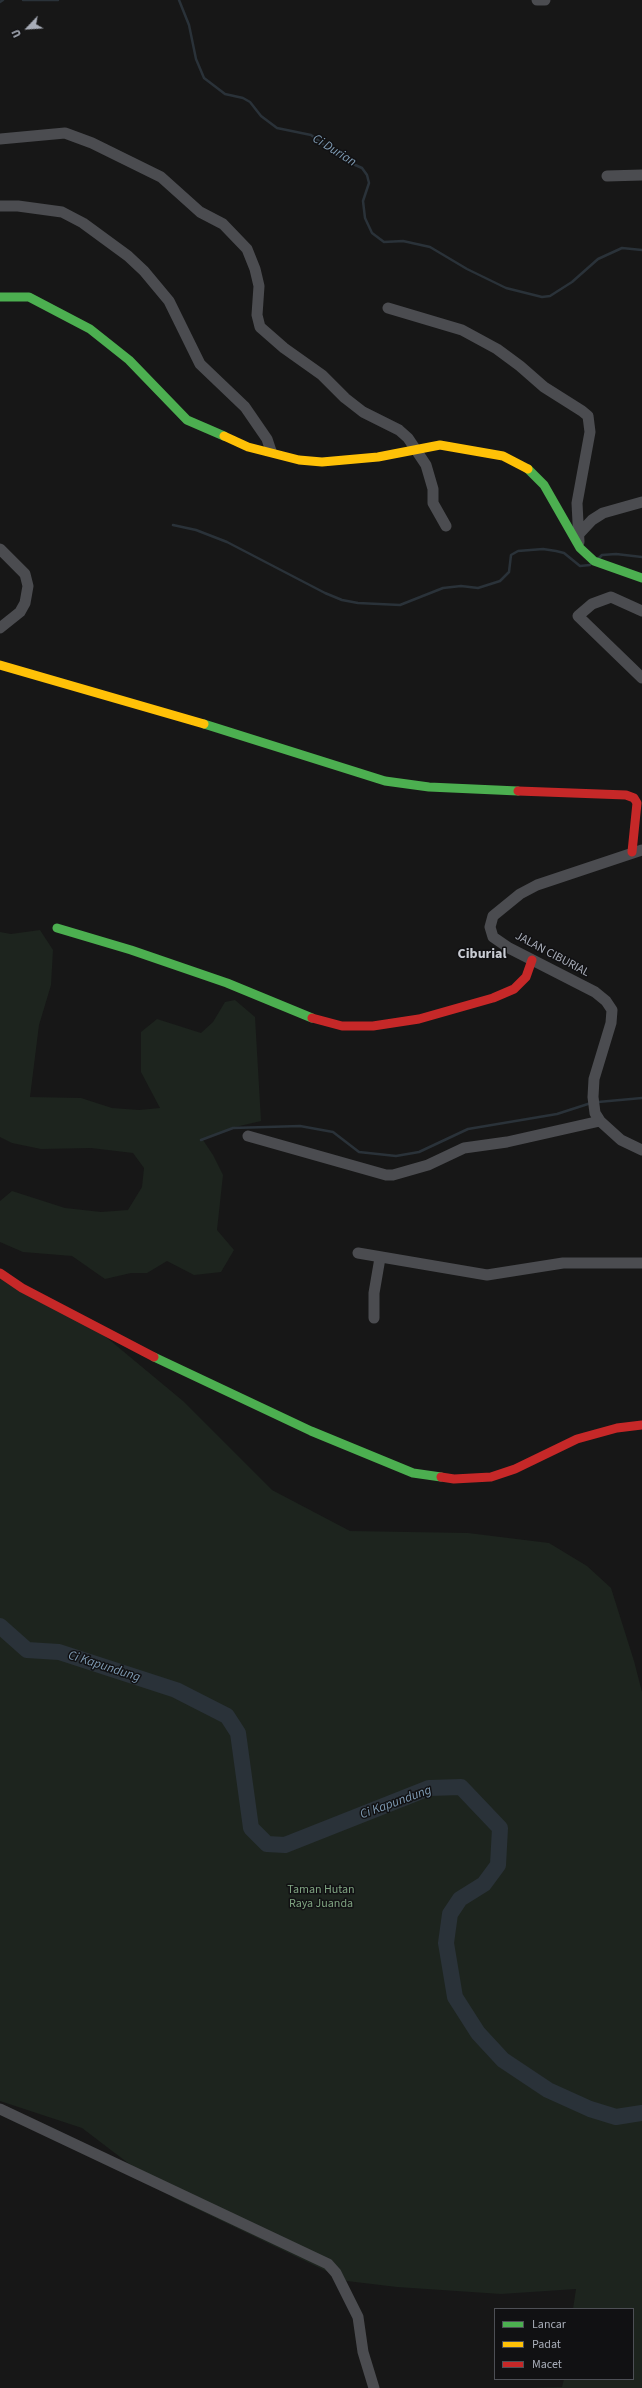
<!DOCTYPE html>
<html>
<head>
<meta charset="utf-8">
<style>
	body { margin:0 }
	#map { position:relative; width:642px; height:2388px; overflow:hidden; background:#171717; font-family:"Source Sans 3",sans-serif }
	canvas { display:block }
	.legend { position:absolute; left:494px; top:2308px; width:140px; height:72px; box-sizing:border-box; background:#111113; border:1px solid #4d4f55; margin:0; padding:5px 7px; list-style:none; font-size:12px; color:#a8adb8 }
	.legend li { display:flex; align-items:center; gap:8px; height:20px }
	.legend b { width:20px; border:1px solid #4d4f55 }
	.north { position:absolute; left:8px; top:8px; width:40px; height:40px; -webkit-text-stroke:3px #111113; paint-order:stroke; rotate:245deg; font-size:11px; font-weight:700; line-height:16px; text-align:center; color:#a8adb8 }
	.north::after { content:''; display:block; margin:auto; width:14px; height:18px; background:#a8adb8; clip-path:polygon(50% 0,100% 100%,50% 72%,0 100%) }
</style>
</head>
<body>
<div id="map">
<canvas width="642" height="2388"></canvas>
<ul class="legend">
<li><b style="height:5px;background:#4caf50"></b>Lancar</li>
<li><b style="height:5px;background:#ffc107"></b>Padat</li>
<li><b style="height:5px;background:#c62828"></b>Macet</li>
</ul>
<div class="north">U</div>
</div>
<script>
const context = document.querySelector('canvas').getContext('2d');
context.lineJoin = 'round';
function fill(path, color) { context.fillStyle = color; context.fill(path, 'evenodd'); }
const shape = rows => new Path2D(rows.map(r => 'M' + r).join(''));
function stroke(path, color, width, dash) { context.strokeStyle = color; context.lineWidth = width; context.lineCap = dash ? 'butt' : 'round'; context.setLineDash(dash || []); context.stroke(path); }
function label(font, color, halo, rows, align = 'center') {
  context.font = font + ' "Source Sans 3",sans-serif'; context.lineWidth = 3; context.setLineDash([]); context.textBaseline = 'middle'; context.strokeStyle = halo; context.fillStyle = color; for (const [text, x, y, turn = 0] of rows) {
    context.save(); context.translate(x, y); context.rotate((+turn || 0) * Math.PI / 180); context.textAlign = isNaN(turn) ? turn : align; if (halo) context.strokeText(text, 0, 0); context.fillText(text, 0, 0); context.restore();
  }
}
fill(shape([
	[40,930,53,950,51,985,39,1025,30,1097,81,1098,112,1108,139,1110,160,1108,141,1072,141,1032,157,1019,201,1033,213,1022,225,1002,235,1000,255,1017,261,1121,231,1128,203,1140,213,1155,223,1175,217,1230,234,1250,221,1272,194,1275,167,1261,147,1273,131,1273,105,1279,72,1256,23,1252,0,1242,0,1201,12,1191,65,1208,101,1212,128,1210,142,1187,144,1168,133,1153,91,1148,41,1149,12,1143,0,1137,0,932,11,934],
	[0,1276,94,1327,183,1401,272,1490,350,1531,468,1533,549,1543,587,1566,611,1588,634,1661,642,1692,642,2388,529,2388,562,2387,564,2379,633,2379,633,2309,573,2309,576,2289,501,2294,397,2287,347,2281,174,2198,82,2128,0,2101]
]), '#1d241e');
stroke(shape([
	[23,0,58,0],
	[179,0,189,25,196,59,204,78,225,94,243,98,250,102,261,116,277,128,311,135,344,160,362,168,367,175,369,183,363,201,365,218,372,233,384,242,403,241,430,247,467,269,506,288,542,297,550,296,572,282,598,259,622,248,642,250],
	[0,2,3,0],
	[173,525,196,530,227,542,325,593,342,600,358,603,400,605,443,588,461,586,478,588,500,581,509,572,511,555,518,551,543,549,556,551,564,553,580,566,590,565],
	[599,558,602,555,616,554,642,557],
	[598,1102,642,1098],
	[201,1140,233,1128,300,1126,333,1132,359,1152,396,1156,419,1152,468,1129,557,1114,591,1103]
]), '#2a3239', 2.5);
stroke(shape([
	[0,1626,27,1650,59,1652,176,1690,227,1716,238,1733,251,1828,267,1844,285,1845,429,1788,461,1787,500,1828,498,1865,484,1884,460,1899,450,1914,446,1943,455,1997,478,2033,503,2060,548,2090,590,2109,616,2117,642,2113]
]), '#2a3239', 16);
stroke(shape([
	[537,0,545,0],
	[0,139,65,133,92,143,161,177,200,212,223,224,247,249,255,269,259,286,257,315,260,327,284,348,322,375,345,398,363,412,399,430,408,438,426,465,433,489,433,503,446,526],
	[607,176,642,175],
	[0,206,18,206,62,212,83,223,128,256,144,271,169,301,200,364,245,407,267,439,271,451],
	[388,308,462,330,497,349,520,366,544,387,582,411,588,416,590,432,577,503,579,542],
	[578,535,592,520,603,513,642,502],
	[0,549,25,574,28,586,25,603,20,612,0,628],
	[642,611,611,597,592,604,578,616,642,678],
	[642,850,537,885,520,894,493,916,490,927,493,937,509,948,595,992,606,1001,612,1010,611,1023,594,1079,593,1097,595,1113,600,1121,621,1140,642,1150],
	[248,1136,386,1175,393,1175,428,1165,464,1148,507,1142,600,1121],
	[358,1253,487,1275,563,1263,642,1263],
	[374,1318,374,1293,380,1258],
	[0,2109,328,2264,336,2273,358,2317,363,2352,374,2388]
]), '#4b4c50', 11);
stroke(shape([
	[0,297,29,297,90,329,129,360,187,420,224,436],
	[528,469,544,485,580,548,594,561,642,578],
	[204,724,385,781,429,787,518,791],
	[57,928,131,950,227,983,312,1018],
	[154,1357,311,1431,413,1473,441,1477]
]), '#4caf50', 9);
stroke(shape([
	[224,436,248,447,299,460,322,462,378,457,440,445,503,456,528,469],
	[0,665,204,724]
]), '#ffc107', 9);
stroke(shape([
	[518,791,626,795,634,798,637,803,632,852],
	[312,1018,342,1026,373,1026,419,1019,493,998,514,989,526,977,532,960],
	[0,1273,22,1288,154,1357],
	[441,1477,454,1479,491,1477,515,1469,577,1439,617,1428,642,1425]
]), '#c62828', 9);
label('12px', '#a8adb8', '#111113', [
	["JALAN CIBURIAL",552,955,28]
]);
label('12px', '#7fa381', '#111113', [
	["Taman Hutan",321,1890],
	["Raya Juanda",321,1904]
]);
label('italic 13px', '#7f9bb3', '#111113', [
	["Ci Durian",334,151,32],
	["Ci Kapundung",104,1667,18],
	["Ci Kapundung",396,1803,-20]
]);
label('bold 14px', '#c9ccd4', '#111113', [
	["Ciburial",482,955]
]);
</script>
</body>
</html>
